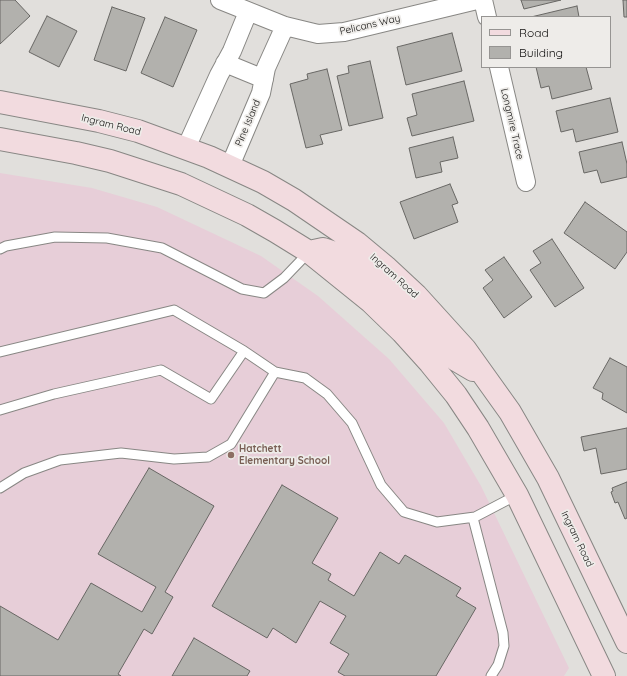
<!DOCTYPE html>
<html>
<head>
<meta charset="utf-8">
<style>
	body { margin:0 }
	#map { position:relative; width:627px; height:676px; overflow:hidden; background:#e1dfdc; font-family:Quicksand,sans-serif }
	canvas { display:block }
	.legend { position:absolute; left:481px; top:16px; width:130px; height:52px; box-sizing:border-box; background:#eeece9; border:1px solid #969492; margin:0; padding:5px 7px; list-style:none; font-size:12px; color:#11100f }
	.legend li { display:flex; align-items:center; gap:8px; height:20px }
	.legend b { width:20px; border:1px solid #969492 }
</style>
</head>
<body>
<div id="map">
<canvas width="627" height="676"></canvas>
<ul class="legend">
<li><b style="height:5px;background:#f2dbdf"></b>Road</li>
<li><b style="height:11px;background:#b2b1ad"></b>Building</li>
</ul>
</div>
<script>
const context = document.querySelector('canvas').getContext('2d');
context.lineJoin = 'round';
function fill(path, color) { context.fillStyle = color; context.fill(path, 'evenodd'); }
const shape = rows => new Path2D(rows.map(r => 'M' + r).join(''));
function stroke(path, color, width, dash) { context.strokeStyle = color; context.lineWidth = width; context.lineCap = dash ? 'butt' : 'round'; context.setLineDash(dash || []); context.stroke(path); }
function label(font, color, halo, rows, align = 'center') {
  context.font = font + ' Quicksand,sans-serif'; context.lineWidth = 3.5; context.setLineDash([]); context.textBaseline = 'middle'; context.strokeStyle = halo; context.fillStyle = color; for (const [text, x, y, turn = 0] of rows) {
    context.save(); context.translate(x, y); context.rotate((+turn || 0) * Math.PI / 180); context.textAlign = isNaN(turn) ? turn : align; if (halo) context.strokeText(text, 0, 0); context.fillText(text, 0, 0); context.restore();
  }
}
fill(shape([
	[0,173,92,188,157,207,261,256,318,296,389,359,444,423,481,486,569,668,564,676,0,676]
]), '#e7ced8');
const building = shape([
	[0,0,15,0,30,16,0,44,0,0],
	[521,0,561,0,524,9,521,0],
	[623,0,627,0,627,17,624,17,623,0],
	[577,6,579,17,531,17,577,6],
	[112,7,145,18,126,71,94,60,112,7],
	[47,16,77,31,59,67,29,52,47,16],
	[165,17,197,30,173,87,141,73,165,17],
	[452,33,462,71,406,85,397,47,452,33],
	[370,61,383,118,349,126,337,76,349,73,348,66,370,61],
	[536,67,586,67,592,89,552,99,549,86,541,88,536,67],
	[327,69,342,130,320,135,323,144,306,148,290,84,308,79,307,74,327,69],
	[464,81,474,121,412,136,407,118,417,115,412,94,464,81],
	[610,98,618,132,576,142,573,129,561,132,556,111,610,98],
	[453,137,458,158,440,162,442,172,416,178,409,148,453,137],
	[622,142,627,164,627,177,601,183,597,170,584,173,579,152,622,142],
	[450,184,458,203,452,205,458,222,414,239,400,202,450,184],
	[585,202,627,232,627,252,615,269,564,233,585,202],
	[552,239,584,288,555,307,530,270,541,263,533,251,552,239],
	[504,257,532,297,504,318,483,288,493,280,485,270,504,257],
	[610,358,627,367,627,413,602,399,603,393,593,388,610,358],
	[627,428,627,469,601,474,596,448,584,451,581,437,627,428],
	[149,468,214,506,165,592,173,597,152,634,144,629,118,674,121,676,0,676,0,606,58,640,91,583,142,612,156,587,98,554,149,468],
	[627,482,627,518,625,519,618,502,615,503,611,492,613,491,612,488,627,482],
	[282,485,338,518,312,563,331,574,328,580,354,596,380,552,399,564,405,555,461,588,456,596,476,608,436,676,345,676,338,672,349,654,330,643,346,616,320,601,296,643,273,628,267,638,212,606,282,485],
	[194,638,250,671,247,676,172,676,194,638]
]);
fill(building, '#b2b1ad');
stroke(building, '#686764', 1);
const service = shape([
	[0,249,6,246,55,237,107,238,162,248,242,289,264,293,284,278,309,252],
	[0,352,174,310,244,351],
	[0,410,54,394,161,370,211,399,244,351,275,372],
	[0,488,24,473,60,460,121,453,174,459,208,457,231,444,275,372,305,378,327,394,352,423,381,485,404,512,437,522,475,517,517,495],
	[473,518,503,633,504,646,498,665,491,676]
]);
const minor = shape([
	[220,0,285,26,318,34,344,32,477,0],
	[483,0,487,17],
	[225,63,264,79],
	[499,67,526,182],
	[186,148,219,75,232,51,248,12],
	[230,166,261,93,266,68,285,26]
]);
const secondary = shape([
	[0,102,99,121,138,131,209,157,263,182,294,200,357,243,387,268,416,295,465,349,510,412,548,478,627,642],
	[0,139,76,153,110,161,181,184,247,215,275,231,309,252,371,302,402,332,430,363,456,395,478,428,517,495,604,676],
	[309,252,323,249,349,258,388,292,456,360,473,370]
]);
stroke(service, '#888784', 11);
stroke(minor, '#888784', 20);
stroke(secondary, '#888784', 24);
stroke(service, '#fff', 9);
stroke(minor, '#fff', 18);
stroke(secondary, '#f2dbdf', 22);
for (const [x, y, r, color] of [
	[231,455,4,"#8d6e63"]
]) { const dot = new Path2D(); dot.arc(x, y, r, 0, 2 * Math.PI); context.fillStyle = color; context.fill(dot); stroke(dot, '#eeece9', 1.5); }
label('10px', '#11100f', '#eeece9', [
	["Pelicans Way",370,25,-13],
	["Pine Island",248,123,-67],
	["Longmire Trace",512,124,77],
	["Ingram Road",111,125,14],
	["Ingram Road",394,276,42],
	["Ingram Road",577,539,64]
]);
label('bold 10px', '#785e54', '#eeece9', [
	["Hatchett",239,449],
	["Elementary School",239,461]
], 'left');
</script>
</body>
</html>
